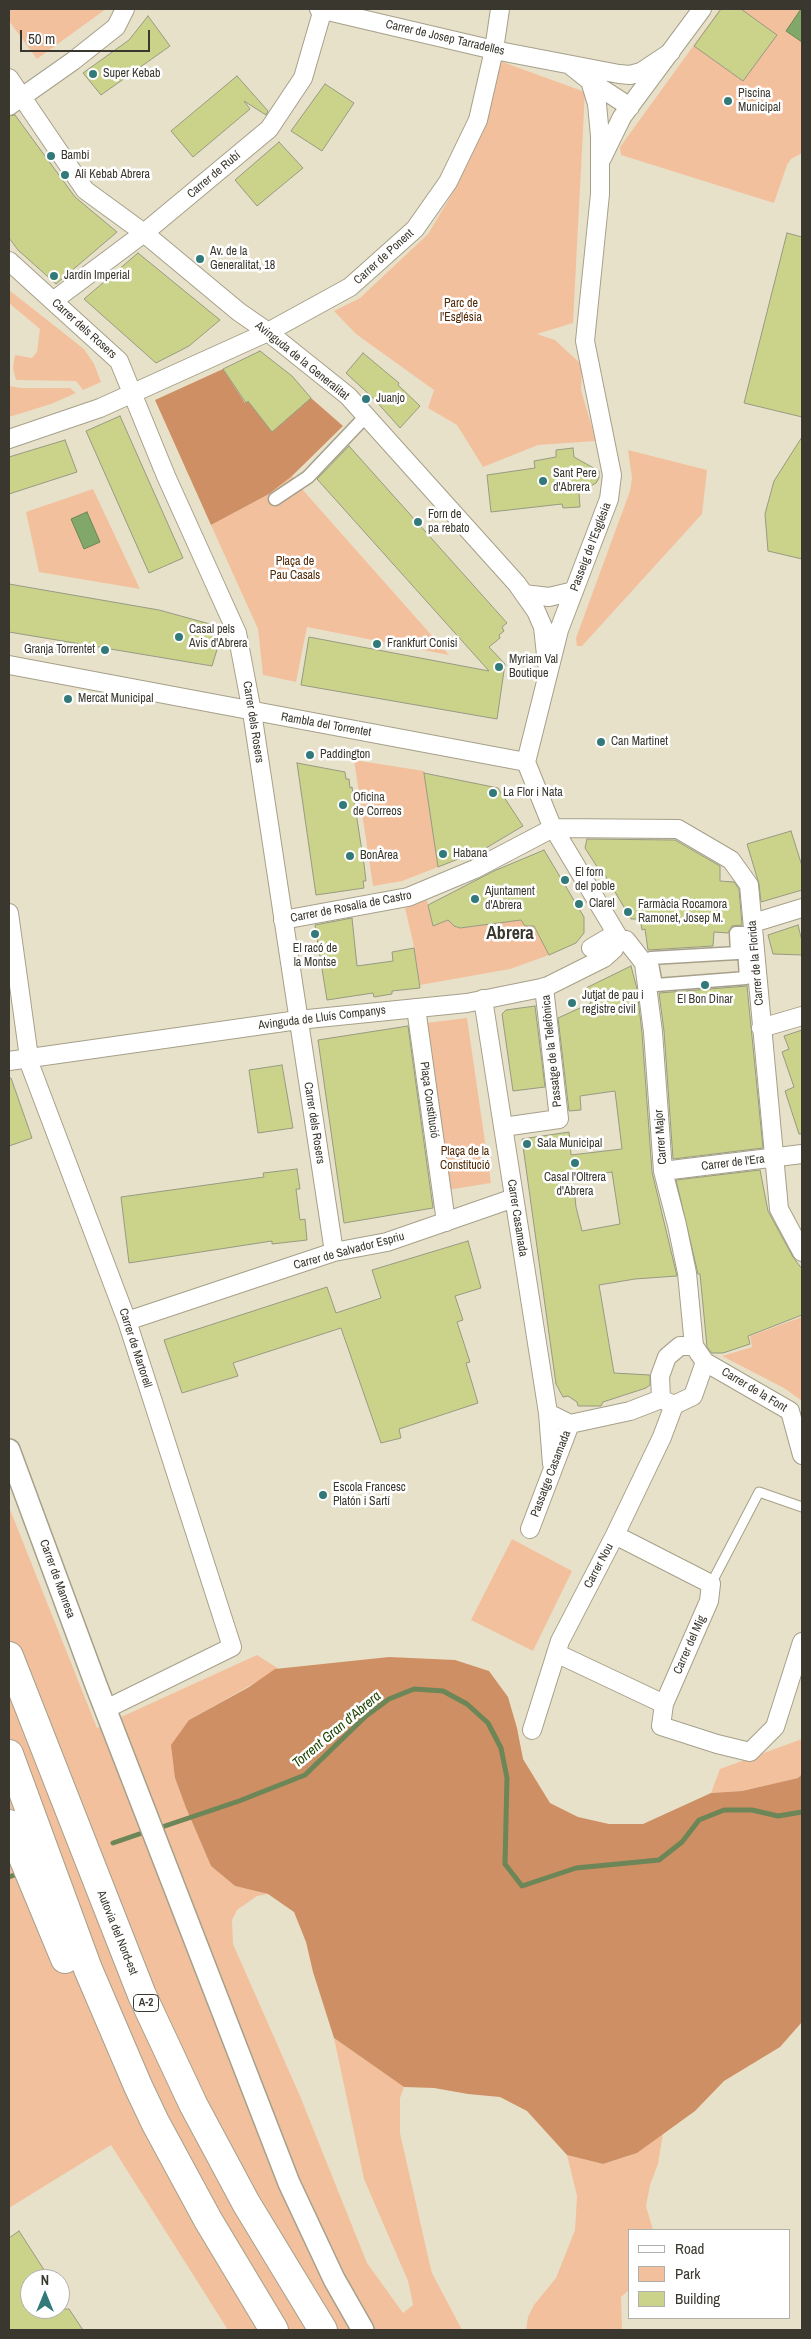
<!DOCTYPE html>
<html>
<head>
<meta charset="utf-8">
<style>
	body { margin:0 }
	#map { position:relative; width:811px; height:2339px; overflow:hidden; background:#e8e1c9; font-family:"Archivo Narrow",sans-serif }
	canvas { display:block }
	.frame { position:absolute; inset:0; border:10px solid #3a372e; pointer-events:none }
	.legend { position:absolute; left:628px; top:2229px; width:162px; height:90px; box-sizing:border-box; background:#fff; border:1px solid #b0afab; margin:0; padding:6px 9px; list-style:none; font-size:15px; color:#3a372e }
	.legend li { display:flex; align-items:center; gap:10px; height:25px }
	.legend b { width:25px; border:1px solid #b0afab }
	.north { position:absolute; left:20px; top:2269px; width:50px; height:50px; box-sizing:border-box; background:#fff; border:1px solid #b0afab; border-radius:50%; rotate:0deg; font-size:14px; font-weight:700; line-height:20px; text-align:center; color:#3a372e }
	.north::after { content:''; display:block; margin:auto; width:18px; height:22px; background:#317a79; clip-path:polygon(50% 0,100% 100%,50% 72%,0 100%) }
	.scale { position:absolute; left:20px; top:30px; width:130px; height:22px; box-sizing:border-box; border:2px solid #3a372e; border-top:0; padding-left:6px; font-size:15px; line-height:18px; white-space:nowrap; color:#3a372e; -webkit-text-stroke:4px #fff; paint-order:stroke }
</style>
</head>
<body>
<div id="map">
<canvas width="811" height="2339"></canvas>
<div class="frame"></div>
<ul class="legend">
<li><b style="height:6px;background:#fff"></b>Road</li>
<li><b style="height:14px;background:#f3c09e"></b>Park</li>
<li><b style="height:14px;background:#cad389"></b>Building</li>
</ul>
<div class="north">N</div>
<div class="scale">50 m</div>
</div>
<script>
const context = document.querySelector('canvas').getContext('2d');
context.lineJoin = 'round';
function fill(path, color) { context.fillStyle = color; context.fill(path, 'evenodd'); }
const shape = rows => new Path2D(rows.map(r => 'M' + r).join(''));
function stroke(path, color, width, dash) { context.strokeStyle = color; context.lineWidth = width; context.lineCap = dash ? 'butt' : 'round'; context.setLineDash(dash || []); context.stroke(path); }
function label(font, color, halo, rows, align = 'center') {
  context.font = font + ' "Archivo Narrow",sans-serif'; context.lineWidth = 5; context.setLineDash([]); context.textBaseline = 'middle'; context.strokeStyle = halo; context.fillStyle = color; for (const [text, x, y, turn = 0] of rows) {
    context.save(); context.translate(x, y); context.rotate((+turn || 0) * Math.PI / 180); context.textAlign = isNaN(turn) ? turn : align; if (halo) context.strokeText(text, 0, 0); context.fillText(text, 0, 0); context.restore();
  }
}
fill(shape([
	[9,9,106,9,37,59,9,21],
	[720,9,802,9,802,153,791,159,787,165,774,203,621,155,620,147],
	[500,61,585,92,573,323,537,334,555,340,582,365,581,390,596,441,538,445,483,467,457,425,428,408,434,390,356,334,334,311,360,298,428,234,455,189],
	[9,290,84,349,94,364,101,382,83,390,76,381,16,380,13,368,15,355,32,358,37,352,40,329,9,303],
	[9,386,21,388,70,388,76,393,51,404,9,417],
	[628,450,707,470,702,514,582,646,577,646,576,638,630,491,632,478],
	[292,476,302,489,449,655,307,627,296,682,263,675,258,629,211,525,269,494],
	[93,489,140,589,39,572,26,512],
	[354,760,424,771,438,867,402,881,373,886],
	[427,900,433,926,450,919,452,925,458,928,522,920,532,923,549,955,510,969,420,985,413,942,405,908],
	[467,1018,491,1183,447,1190,426,1023],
	[802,1317,802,1401,784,1388,722,1356,752,1347,750,1336],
	[9,1507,97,1728,257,1655,279,1669,189,1720,175,1778,186,1808,211,1866,235,1886,268,1894,257,1896,237,1910,232,1920,233,1944,300,2096,367,2263,403,2313,413,2305,408,2281,364,2179,334,2038,404,2087,400,2098,400,2133,429,2261,432,2273,462,2330,228,2330,111,2145,9,2208],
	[512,1539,572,1571,533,1651,471,1620],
	[802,1739,802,1774,798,1778,742,1791,711,1793,720,1769],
	[663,2133,658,2164,650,2185,646,2206,653,2230,630,2230,630,2289,621,2297,622,2330,526,2330,528,2317,534,2305,556,2278,575,2230,577,2196,567,2155,603,2164,637,2153]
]), '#f3c09e');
fill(shape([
	[223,369,245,403,248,401,272,432,311,398,343,426,292,476,269,494,211,525,155,400],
	[389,1657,455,1660,489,1671,508,1697,517,1728,523,1759,550,1803,578,1817,609,1824,643,1824,711,1793,742,1791,798,1778,802,1774,802,2022,780,2047,724,2081,695,2111,637,2153,603,2164,567,2155,527,2111,500,2097,468,2094,434,2088,404,2087,334,2038,313,1972,306,1942,294,1912,268,1894,235,1886,211,1866,186,1808,175,1778,171,1745,189,1720,249,1687,275,1669]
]), '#cf8f64');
const water = shape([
	[801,9,802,9,802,42,786,31,801,9],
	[87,512,100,542,84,549,71,519,87,512]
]);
fill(water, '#82a869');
stroke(water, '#6c8657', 1);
stroke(shape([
	[156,1829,239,1801,305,1775,366,1716,389,1699,414,1689,443,1691,467,1704,488,1723,501,1748,507,1778,505,1864,522,1886,576,1868,659,1860,682,1842,699,1820,724,1810,752,1810,778,1816,802,1812],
	[113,1843,148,1831],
	[9,1877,17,1874]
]), '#6c8657', 5);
const building = shape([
	[721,9,741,9,777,35,743,81,694,46,721,9],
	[148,16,170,46,101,95,83,73,129,40,148,16],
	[237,76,268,111,266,115,244,101,250,109,193,157,171,131,237,76],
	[325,84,354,103,322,151,291,131,325,84],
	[15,115,75,197,117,232,56,284,18,250,9,238,9,116,15,115],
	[279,142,303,168,257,206,235,180,279,142],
	[787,233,802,237,802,417,744,403,787,233],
	[138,253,220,320,189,346,156,363,84,299,138,253],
	[260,351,292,376,311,398,272,432,248,401,246,403,223,369,260,351],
	[363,353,399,383,398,385,420,406,400,428,375,400,346,373,363,353],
	[120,416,183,558,149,573,86,431,120,416],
	[802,437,802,559,768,551,765,514,774,481,802,437],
	[65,440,77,472,9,494,9,457,65,440],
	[349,446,507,623,502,627,504,631,499,635,500,638,489,647,505,664,497,719,301,685,309,637,489,671,317,479,349,446],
	[573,448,574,457,599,471,599,478,596,483,579,493,580,507,563,508,562,504,491,512,487,475,535,468,534,461,556,457,556,450,573,448],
	[9,584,159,610,210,624,219,643,212,666,9,632,9,584],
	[297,763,345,772,346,779,349,779,350,788,352,787,364,864,366,881,363,881,364,888,316,895,297,763],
	[424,773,498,788,523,826,486,848,438,867,424,773],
	[791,831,802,866,802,890,761,902,759,884,747,844,791,831],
	[587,839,675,840,720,866,720,881,734,882,739,889,742,925,732,926,728,933,714,932,713,946,648,950,645,929,642,930,640,919,631,919,605,875,601,873,585,848,587,839],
	[544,850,584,917,584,933,576,943,549,955,534,926,525,926,521,920,460,928,454,926,448,920,433,926,428,905,494,871,544,850],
	[352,918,357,966,393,961,392,952,414,948,420,988,392,991,392,994,374,997,373,993,327,1000,315,925,352,918],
	[798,925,802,941,802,955,773,954,768,935,798,925],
	[631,966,637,989,642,1033,652,1172,677,1276,635,1279,599,1285,614,1373,650,1375,650,1385,646,1388,603,1402,601,1406,578,1406,577,1402,568,1396,563,1397,556,1384,522,1139,569,1132,571,1155,622,1149,615,1091,580,1096,581,1110,569,1111,558,1018,591,1003,586,988,631,966],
	[612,1172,620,1224,582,1231,576,1207,573,1178,612,1172],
	[747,986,763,1148,673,1159,664,1031,659,993,747,986],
	[535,1006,545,1087,513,1091,502,1014,506,1010,535,1006],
	[408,1026,433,1208,344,1223,318,1040,408,1026],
	[802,1030,802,1134,799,1134,785,1091,794,1087,782,1052,789,1049,784,1036,802,1030],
	[282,1065,293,1128,258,1133,249,1070,282,1065],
	[9,1078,11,1078,32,1138,9,1146,9,1078],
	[297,1169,300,1189,296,1189,300,1220,305,1219,307,1240,272,1244,272,1241,129,1263,121,1197,264,1177,263,1173,297,1169],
	[760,1170,768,1211,793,1257,802,1269,802,1315,748,1336,750,1344,723,1353,712,1353,707,1347,700,1274,698,1274,676,1180,760,1170],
	[468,1241,481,1288,455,1296,463,1320,457,1322,470,1362,466,1363,478,1403,399,1429,401,1438,381,1443,341,1328,233,1363,238,1376,182,1393,164,1340,327,1287,336,1313,381,1298,372,1270,468,1241],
	[19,2231,50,2279,30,2279,30,2309,69,2309,83,2330,9,2330,9,2238,19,2231]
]);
fill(building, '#cad389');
stroke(building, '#979a83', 1);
const service = shape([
	[711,1584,759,1492,802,1507]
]);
const pedestrian = shape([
	[275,499,308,477,366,416],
	[736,933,743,933,746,978,656,985,651,958,737,953,736,933]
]);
const minor = shape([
	[319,9,494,50,619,74,630,75,641,72,671,52],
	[571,66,590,81,597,104,600,136,600,194,585,341,612,475,609,499,559,630,526,762,551,824,619,938],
	[9,78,85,190,144,233,239,312,268,332,348,396,517,584,536,611,543,627,547,664],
	[590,81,630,107],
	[9,106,73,61,116,27,125,9],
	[602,158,622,117,702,9],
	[9,261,119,361,166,476,237,633,252,712,334,1252],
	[53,301,144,233,269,129,303,78,323,9],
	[9,439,100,408,268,332,350,287,415,229,448,182,478,120,494,50,500,9],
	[524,594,549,597,574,591],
	[9,665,526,762],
	[9,913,30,1065,127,1321,232,1647,106,1709],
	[283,920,408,897,475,869,553,828,678,829,731,860,749,885,779,1209,802,1252],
	[753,923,802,908],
	[591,948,608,938,626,940,644,963,653,1032,663,1171,677,1225,687,1273,694,1346],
	[483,999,548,1413,570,1424],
	[416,1008,446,1222],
	[761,1028,802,1016],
	[9,1061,298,1020,467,1003,546,987,604,958,614,949,619,938],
	[503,1127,559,1119,544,987],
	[663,1171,802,1154],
	[127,1321,334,1252,387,1242,514,1198],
	[680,1346,694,1346,705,1362,693,1396,674,1405,661,1399,660,1376,667,1357,680,1346],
	[705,1362,790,1411,802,1455],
	[548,1413,552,1464],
	[570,1424,630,1411,661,1399],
	[530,1529,570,1424],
	[615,1535,711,1584,709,1601,664,1704,661,1726,717,1744,750,1752,775,1727,802,1642],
	[556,1653,664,1704],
	[532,1730,560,1641,615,1535,662,1437,674,1405]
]);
const tertiary = shape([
	[9,1450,96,1685,289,2183,334,2279,363,2330]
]);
const motorway = shape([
	[9,1656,142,1995,193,2104,246,2203,323,2330],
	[9,1754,88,1969,138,2086,155,2122,208,2220,274,2330],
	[9,1824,65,1959]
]);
stroke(service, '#a6a08a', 11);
stroke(pedestrian, '#a6a08a', 15);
stroke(minor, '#a6a08a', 20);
stroke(tertiary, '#a6a08a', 24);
stroke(motorway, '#a6a08a', 30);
stroke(service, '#fff', 9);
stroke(pedestrian, '#fff', 12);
stroke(minor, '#fff', 18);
stroke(tertiary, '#fff', 21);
stroke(motorway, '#fff', 28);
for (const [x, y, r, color] of [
	[93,74,5,"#317a79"],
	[728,101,5,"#317a79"],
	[51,156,5,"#317a79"],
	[65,175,5,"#317a79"],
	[200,259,5,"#317a79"],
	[54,276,5,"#317a79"],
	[366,399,5,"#317a79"],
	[543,481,5,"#317a79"],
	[418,522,5,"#317a79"],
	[179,637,5,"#317a79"],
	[377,644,5,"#317a79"],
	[105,650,5,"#317a79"],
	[499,667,5,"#317a79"],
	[68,699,5,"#317a79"],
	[601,742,5,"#317a79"],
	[310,755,5,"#317a79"],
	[493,793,5,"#317a79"],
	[343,805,5,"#317a79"],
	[443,854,5,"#317a79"],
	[350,856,5,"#317a79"],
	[565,880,5,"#317a79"],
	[475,899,5,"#317a79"],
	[579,904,5,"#317a79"],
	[628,912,5,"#317a79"],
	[315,934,5,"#317a79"],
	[705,985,5,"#317a79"],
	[572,1003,5,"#317a79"],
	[527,1144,5,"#317a79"],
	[575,1163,5,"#317a79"],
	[323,1495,5,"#317a79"]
]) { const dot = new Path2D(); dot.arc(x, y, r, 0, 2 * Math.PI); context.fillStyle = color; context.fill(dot); stroke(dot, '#fff', 2); }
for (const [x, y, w] of [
	[146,2003,25]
]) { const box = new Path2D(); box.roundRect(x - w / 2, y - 8.5, w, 17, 4); context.fillStyle = '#fff'; context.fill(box); stroke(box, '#3a372e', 1); }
label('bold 11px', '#3a372e', null, [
	["A-2",146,2003]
]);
label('12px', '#3a372e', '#fff', [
	["Carrer de Josep Tarradelles",445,38,13],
	["Carrer de Rubí",214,175,-40],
	["Carrer de Ponent",384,257,-42],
	["Carrer dels Rosers",84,329,42],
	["Avinguda de la Generalitat",302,361,39],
	["Passeig de l'Església",591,547,-69],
	["Carrer dels Rosers",253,722,81],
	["Rambla del Torrentet",326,725,10],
	["Carrer de Rosalía de Castro",351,907,-11],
	["Carrer de la Florida",756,963,-95],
	["Avinguda de Lluís Companys",322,1018,-7],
	["Passatge de la Telefònica",552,1051,-96],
	["Plaça Constitució",429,1100,82],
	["Carrer dels Rosers",314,1123,81],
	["Carrer Major",661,1137,-94],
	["Carrer de l'Era",733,1163,-7],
	["Carrer Casamada",517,1218,81],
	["Carrer de Salvador Espriu",349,1251,-15],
	["Carrer de Martorell",135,1348,72],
	["Carrer de la Font",754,1390,31],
	["Passatge Casamada",551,1474,-69],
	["Carrer Nou",599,1566,-62],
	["Carrer de Manresa",57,1579,70],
	["Carrer del Mig",690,1645,-66],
	["Autovia del Nord-est",117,1933,68]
]);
label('12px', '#3a372e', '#fff', [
	["Super Kebab",103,74],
	["Piscina",738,94],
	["Municipal",738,108],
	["Bambi",61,156],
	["Ali Kebab Abrera",75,175],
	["Av. de la",210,252],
	["Generalitat, 18",210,266],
	["Jardín Imperial",64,276],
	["Juanjo",376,399],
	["Sant Pere",553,474],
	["d'Abrera",553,488],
	["Forn de",428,515],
	["pa rebato",428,529],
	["Casal pels",189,630],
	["Avis d'Abrera",189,644],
	["Frankfurt Conisi",387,644],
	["Granja Torrentet",95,650,"right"],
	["Myriam Val",509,660],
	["Boutique",509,674],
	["Mercat Municipal",78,699],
	["Can Martinet",611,742],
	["Paddington",320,755],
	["La Flor i Nata",503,793],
	["Oficina",353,798],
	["de Correos",353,812],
	["Habana",453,854],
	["BonÀrea",360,856],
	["El forn",575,873],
	["del poble",575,887],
	["Ajuntament",485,892],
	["d'Abrera",485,906],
	["Clarel",589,904],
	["Farmàcia Rocamora",638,905],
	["Ramonet, Josep M.",638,919],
	["El racó de",315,949,"center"],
	["la Montse",315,963,"center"],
	["Jutjat de pau i",582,996],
	["registre civil",582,1010],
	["El Bon Dinar",705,1000,"center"],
	["Sala Municipal",537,1144],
	["Casal l'Oltrera",575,1178,"center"],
	["d'Abrera",575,1192,"center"],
	["Escola Francesc",333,1488],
	["Platón i Sartí",333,1502]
], 'left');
label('12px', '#512805', '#fff', [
	["Parc de",461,304],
	["l'Església",461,318],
	["Plaça de",295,562],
	["Pau Casals",295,576],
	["Plaça de la",465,1152],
	["Constitució",465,1166]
]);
label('italic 14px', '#214500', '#fff', [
	["Torrent Gran d'Abrera",337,1730,-40]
]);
label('bold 18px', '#3a372e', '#fff', [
	["Abrera",510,934]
]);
</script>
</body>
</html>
